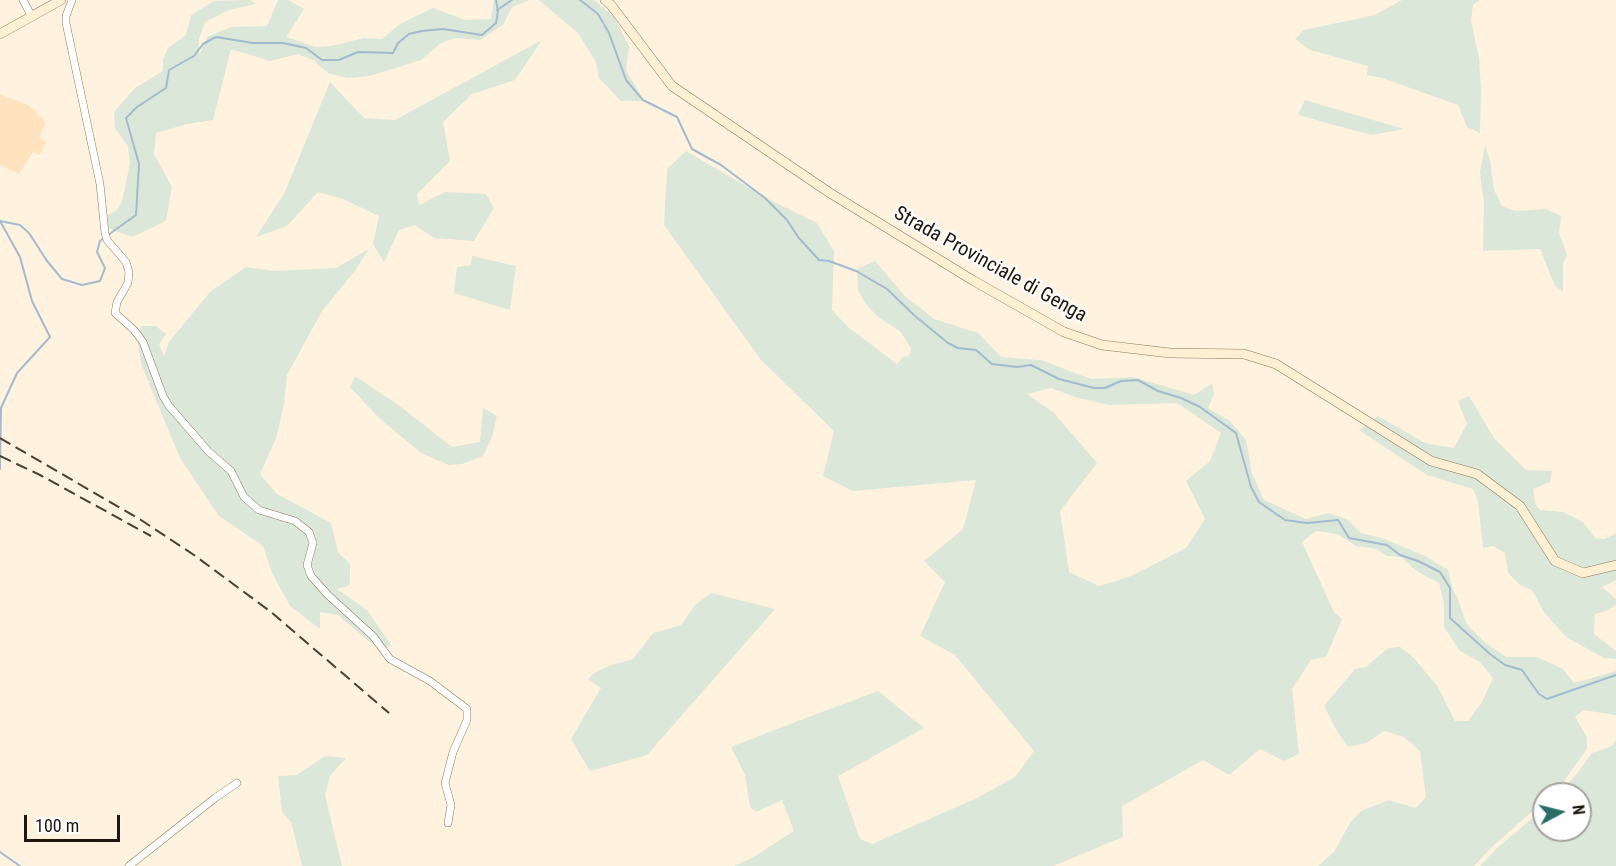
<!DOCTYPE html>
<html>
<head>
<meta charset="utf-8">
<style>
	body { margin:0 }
	#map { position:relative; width:1616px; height:866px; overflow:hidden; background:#fff2df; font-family:"Roboto Condensed",sans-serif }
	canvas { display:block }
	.north { position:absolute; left:1532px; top:782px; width:60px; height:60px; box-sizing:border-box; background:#fff; border:2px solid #a5a29d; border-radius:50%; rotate:83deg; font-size:16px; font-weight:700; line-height:24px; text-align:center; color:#1d160b }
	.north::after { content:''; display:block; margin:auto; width:21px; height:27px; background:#276f66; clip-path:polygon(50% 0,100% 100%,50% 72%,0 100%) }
	.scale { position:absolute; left:24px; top:815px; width:96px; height:27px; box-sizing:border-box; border:3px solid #1d160b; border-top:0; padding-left:8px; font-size:18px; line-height:21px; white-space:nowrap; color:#1d160b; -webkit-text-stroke:4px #fff; paint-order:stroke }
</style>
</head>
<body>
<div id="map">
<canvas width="1616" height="866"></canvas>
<div class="north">N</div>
<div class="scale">100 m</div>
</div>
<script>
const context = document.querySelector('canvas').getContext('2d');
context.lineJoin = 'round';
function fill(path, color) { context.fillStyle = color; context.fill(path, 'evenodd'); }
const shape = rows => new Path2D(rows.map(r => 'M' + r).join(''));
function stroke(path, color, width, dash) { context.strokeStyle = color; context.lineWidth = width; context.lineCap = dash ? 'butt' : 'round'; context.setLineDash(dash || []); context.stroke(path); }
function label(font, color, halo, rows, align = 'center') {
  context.font = font + ' "Roboto Condensed",sans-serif'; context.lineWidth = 4.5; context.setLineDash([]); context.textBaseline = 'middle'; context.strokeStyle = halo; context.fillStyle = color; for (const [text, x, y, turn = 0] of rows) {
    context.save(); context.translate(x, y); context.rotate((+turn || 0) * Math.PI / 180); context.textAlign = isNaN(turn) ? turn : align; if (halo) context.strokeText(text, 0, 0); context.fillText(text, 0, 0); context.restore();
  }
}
fill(shape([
	[0,94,30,106,46,122,39,137,46,142,40,155,33,152,19,174,0,165]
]), '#fee3be');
fill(shape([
	[250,0,256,4,229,10,205,22,199,39,199,55,207,37,231,27,267,26,278,0,288,0,304,9,286,37,316,47,331,46,364,38,382,39,400,24,433,8,465,20,491,19,494,0,530,0,512,7,503,25,480,40,454,38,441,43,421,60,370,76,347,78,328,73,313,60,298,54,270,61,231,49,213,120,187,124,156,133,154,154,172,187,166,221,132,237,108,228,108,215,117,210,122,201,130,163,128,146,115,128,114,112,135,88,163,71,163,60,168,48,186,35,191,15,214,1],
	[539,0,594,0,614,17,629,46,626,70,644,101,621,101,599,78,596,62,578,33],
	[1402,0,1480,0,1473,5,1471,20,1479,58,1481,89,1480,133,1467,127,1458,105,1382,78,1367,75,1368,66,1310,50,1295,39,1304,30,1375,15],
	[542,40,515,80,472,94,443,122,450,161,417,194,419,205,445,192,486,194,494,208,474,241,434,238,415,225,399,230,384,262,373,244,379,216,343,199,318,192,287,226,256,237,285,192,330,82,364,118,395,120],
	[1305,100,1404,129,1371,135,1298,115],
	[1485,146,1490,160,1494,190,1502,206,1515,211,1546,209,1561,216,1559,233,1567,255,1563,264,1563,292,1555,286,1540,249,1483,251,1484,204,1480,172],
	[686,151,770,200,817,223,834,251,832,310,848,327,897,364,903,357,909,356,911,348,900,331,878,317,865,303,858,290,857,269,875,261,905,296,934,319,978,333,1001,357,1041,360,1091,379,1133,377,1194,395,1212,383,1214,394,1208,408,1230,421,1246,440,1252,473,1264,500,1306,519,1328,513,1347,519,1361,533,1385,539,1427,557,1448,570,1453,590,1458,599,1466,623,1483,641,1506,657,1537,657,1563,669,1574,683,1616,671,1616,715,1583,710,1575,717,1587,737,1587,749,1561,785,1552,794,1544,794,1544,801,1493,846,1474,866,1318,866,1334,852,1350,823,1361,811,1389,800,1416,808,1426,797,1420,751,1404,737,1384,731,1366,743,1348,747,1337,731,1324,706,1355,669,1366,667,1388,648,1400,647,1413,657,1438,687,1455,721,1468,721,1482,702,1493,678,1480,662,1460,651,1444,627,1444,604,1439,583,1418,572,1401,557,1387,556,1376,549,1356,546,1337,534,1316,531,1302,542,1334,612,1342,619,1326,657,1311,660,1292,689,1299,754,1284,761,1260,749,1229,775,1203,760,1122,806,1123,837,1053,866,734,866,752,858,794,831,782,800,756,812,750,807,745,775,731,747,782,727,878,691,924,728,838,776,860,839,872,844,977,798,1015,777,1034,751,955,655,920,636,945,582,924,561,963,529,976,480,853,491,823,476,834,431,761,360,664,225,667,169],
	[1051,388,1078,398,1109,405,1177,403,1221,433,1210,461,1186,481,1205,519,1186,548,1131,576,1099,586,1069,572,1060,511,1097,463,1054,413,1027,394],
	[369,249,354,272,322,311,287,375,284,405,276,438,260,474,277,494,331,523,338,552,350,564,350,582,348,586,337,589,367,610,391,645,384,650,372,644,338,615,320,612,320,629,290,606,272,573,263,546,219,516,180,458,141,364,138,341,141,326,156,326,166,334,159,344,164,356,169,342,210,292,246,267,275,271,336,268],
	[472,256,516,266,510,310,454,293,457,267,471,265],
	[355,376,401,407,452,447,480,442,483,408,497,416,492,437,483,456,462,464,449,465,421,453,380,419,350,387],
	[1469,396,1494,438,1526,470,1552,471,1550,482,1533,489,1535,503,1540,510,1563,512,1583,522,1595,538,1605,539,1616,533,1616,580,1602,587,1616,599,1616,605,1606,611,1595,614,1594,634,1616,651,1616,659,1604,658,1566,637,1544,612,1532,590,1520,585,1508,573,1505,553,1493,546,1483,548,1478,501,1473,489,1427,475,1359,430,1378,416,1425,443,1454,448,1467,424,1458,401],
	[711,593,775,609,647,755,590,771,571,739,601,688,588,679,594,673,609,666,633,659,653,633,681,625,695,605],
	[1616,740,1616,866,1480,866,1496,849,1544,808,1544,830,1580,830,1580,794,1559,794,1578,772,1592,753,1612,746],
	[325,756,346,758,330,776,325,795,342,866,302,866,291,822,282,812,278,776,297,775]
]), '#dbe7d8');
stroke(shape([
	[580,0,598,14,609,33,626,80,643,100,677,117,692,149,721,165,765,198,787,220,798,237,819,260,829,261,856,271,887,289,915,316,948,343,958,348,976,350,992,364,1017,367,1031,365,1059,379,1094,388,1105,388,1121,381,1138,380,1158,391,1181,398,1200,407,1236,433,1251,487,1259,502,1285,520,1307,523,1338,520,1349,538,1387,545,1400,555,1418,561,1440,572,1450,588,1450,618,1490,654,1505,665,1522,670,1539,694,1547,699,1616,675],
	[497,10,512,0],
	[0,221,20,225,29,233,47,261,62,279,82,285,100,281,105,268,97,252,100,241,104,238],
	[0,221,20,257,32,301,50,337,17,373,1,408,0,469],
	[108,235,136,215,139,164,126,118,137,107,166,88,169,70,194,56,203,44,216,37,253,43,283,43,306,48,322,60,339,60,358,52,393,53,398,43,409,34,422,31,443,29,482,35,496,23,498,11,496,0],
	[0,852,20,866]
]), '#a2bbd0', 2);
const street = shape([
	[23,0,31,15],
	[72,0,66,16,66,23,100,184,105,233,107,240,126,262,129,272,128,283,117,302,115,313,134,330,143,342,163,396,169,406,209,452,231,471,244,497,259,510,295,521,309,532,313,543,307,565,311,576,328,595,373,636,390,659,430,681,467,709,467,720,453,752,445,783,451,805,448,823],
	[129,866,215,798,237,783]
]);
const secondary = shape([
	[605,0,611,5,672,86,830,193,974,281,1064,332,1102,345,1170,353,1244,354,1276,364,1431,461,1477,474,1520,506,1555,561,1583,573,1616,565],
	[0,34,61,0]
]);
stroke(street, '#8c795d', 8);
stroke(secondary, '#8c795d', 10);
stroke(street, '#fff', 7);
stroke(secondary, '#fdefd4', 9);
stroke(shape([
	[0,438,141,520,194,555,271,612,389,713],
	[0,456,40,475,151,536]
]), '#473f32', 2, [12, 6]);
label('20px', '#1d160b', '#fff', [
	["Strada Provinciale di Genga",990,265,29]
]);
</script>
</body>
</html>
